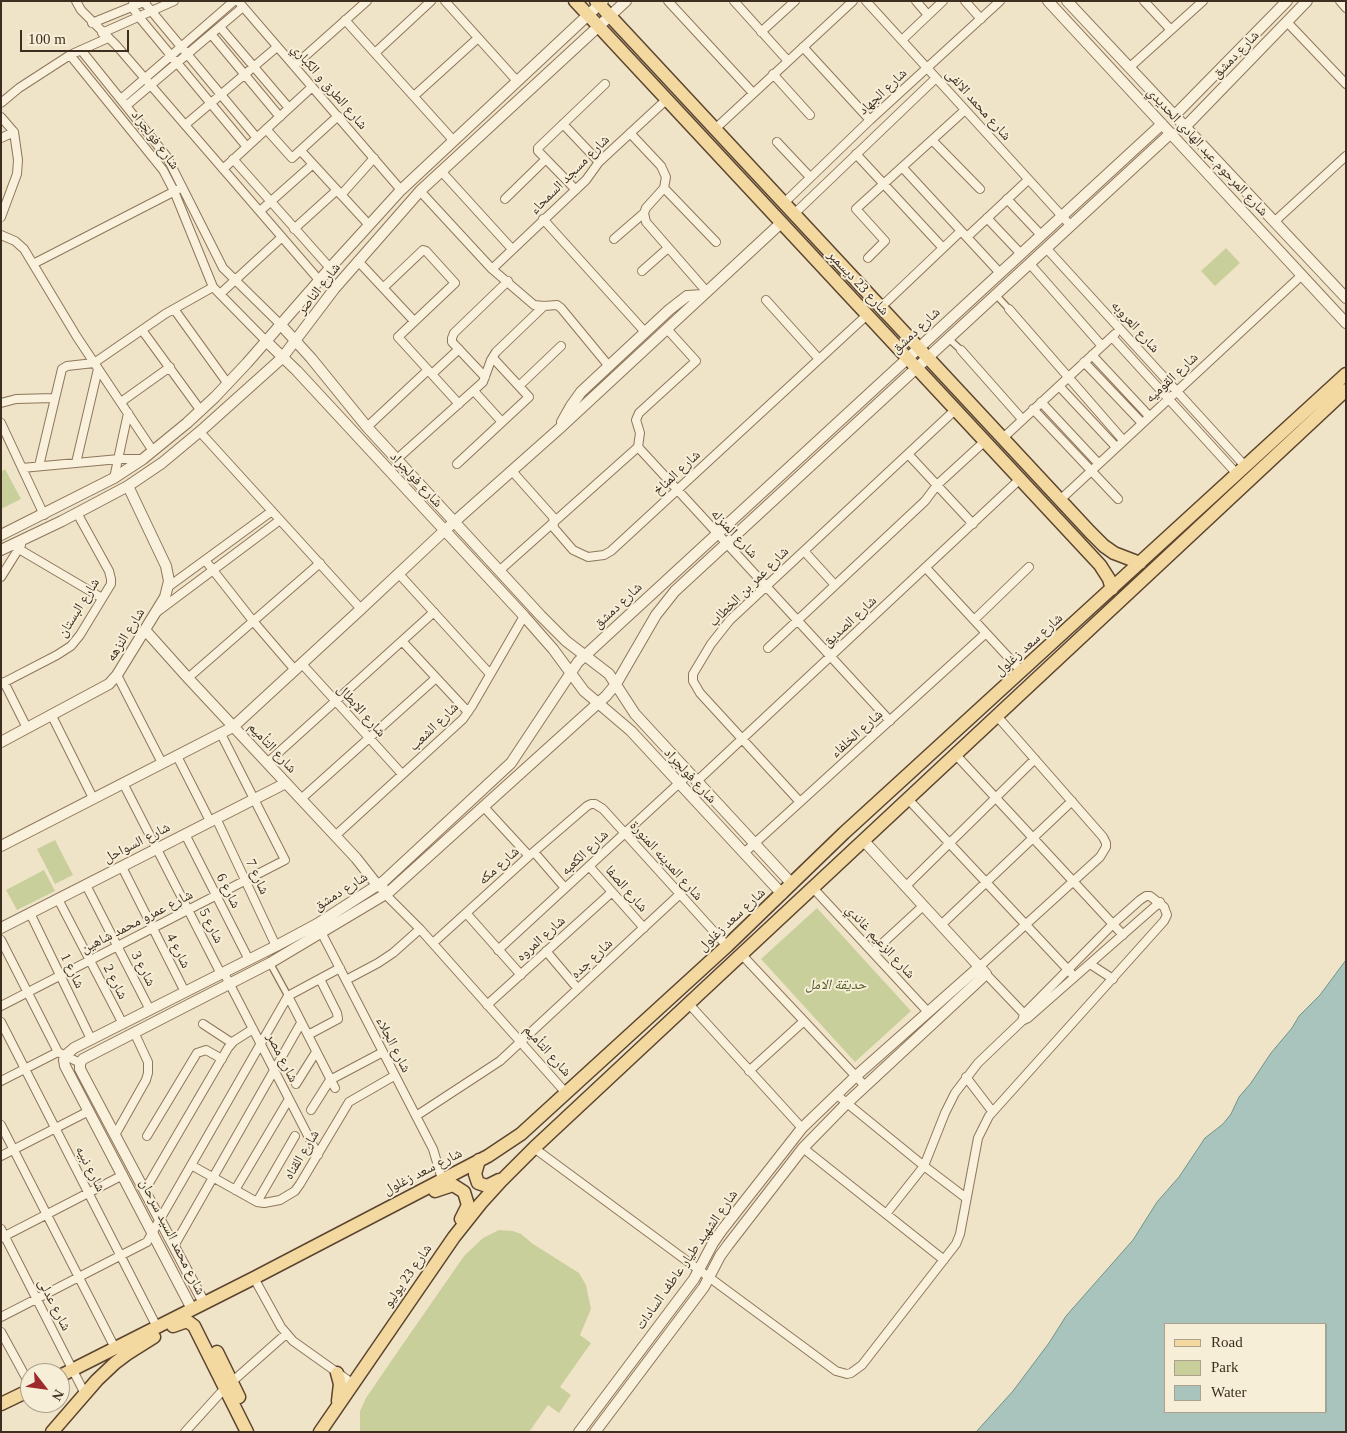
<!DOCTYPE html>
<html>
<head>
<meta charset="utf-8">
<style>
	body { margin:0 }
	#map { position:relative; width:1347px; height:1433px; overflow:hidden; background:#f0e4c8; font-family:"Times New Roman",serif }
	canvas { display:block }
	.frame { position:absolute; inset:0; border:2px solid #3d2e20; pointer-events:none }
	.legend { position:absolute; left:1164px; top:1323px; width:162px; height:90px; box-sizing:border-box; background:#f7eed8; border:1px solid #ada18e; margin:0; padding:6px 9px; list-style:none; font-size:15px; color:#3d2e20 }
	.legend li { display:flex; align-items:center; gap:10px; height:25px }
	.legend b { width:25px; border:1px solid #ada18e }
	.north { position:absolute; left:20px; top:1363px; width:50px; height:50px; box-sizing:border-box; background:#f7eed8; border:1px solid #ada18e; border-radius:50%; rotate:120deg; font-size:14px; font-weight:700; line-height:20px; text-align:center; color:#3d2e20 }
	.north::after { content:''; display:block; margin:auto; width:18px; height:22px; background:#9e2a2b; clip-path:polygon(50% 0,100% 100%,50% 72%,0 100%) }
	.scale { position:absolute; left:20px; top:30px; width:109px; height:22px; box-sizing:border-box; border:2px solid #3d2e20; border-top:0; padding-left:6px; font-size:15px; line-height:18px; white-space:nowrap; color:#3d2e20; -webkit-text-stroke:4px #f7eed8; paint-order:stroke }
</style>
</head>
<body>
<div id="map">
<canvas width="1347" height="1433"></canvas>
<div class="frame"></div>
<ul class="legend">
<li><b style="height:6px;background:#f3d9a0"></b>Road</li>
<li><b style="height:14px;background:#c9cf9b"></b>Park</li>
<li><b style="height:14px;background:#a9c4bc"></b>Water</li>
</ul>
<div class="north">N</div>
<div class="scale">100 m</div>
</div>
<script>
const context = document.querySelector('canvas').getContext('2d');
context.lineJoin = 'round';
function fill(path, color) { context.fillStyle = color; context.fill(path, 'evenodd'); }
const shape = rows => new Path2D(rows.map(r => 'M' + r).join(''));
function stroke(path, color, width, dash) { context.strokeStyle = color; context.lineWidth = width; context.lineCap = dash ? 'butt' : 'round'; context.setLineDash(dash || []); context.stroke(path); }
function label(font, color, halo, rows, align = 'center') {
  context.font = font + ' "Times New Roman","Noto Naskh Arabic",serif'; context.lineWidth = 4; context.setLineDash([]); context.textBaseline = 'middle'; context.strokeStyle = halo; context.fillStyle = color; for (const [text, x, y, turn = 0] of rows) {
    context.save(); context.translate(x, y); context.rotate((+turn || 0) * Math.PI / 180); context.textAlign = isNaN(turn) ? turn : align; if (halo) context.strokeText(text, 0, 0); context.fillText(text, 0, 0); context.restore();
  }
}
fill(shape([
	[1226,248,1240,263,1215,286,1201,271],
	[5,469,21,499,1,509,1,472],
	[55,840,73,875,55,884,37,849],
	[44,870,55,891,17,910,6,890],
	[817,908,911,1011,855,1062,761,959],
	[499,1230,513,1231,521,1234,533,1244,579,1273,586,1285,591,1309,580,1335,591,1343,560,1387,571,1395,559,1413,548,1405,529,1432,360,1432,360,1411,366,1398,396,1354,464,1256,483,1238]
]), '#c9cf9b');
const water = shape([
	[1346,960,1346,1432,976,1432,1013,1391,1049,1343,1066,1316,1133,1240,1157,1202,1179,1177,1205,1138,1223,1124,1231,1114,1239,1097,1251,1083,1271,1053,1292,1028,1299,1016,1320,995,1346,960],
	[1166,1324,1326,1324,1326,1412,1166,1412,1166,1324]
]);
fill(water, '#a9c4bc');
stroke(water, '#6f938a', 1);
const pedestrian = shape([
	[996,295,1009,309],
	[949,339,961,350],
	[270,963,288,996]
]);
const minor = shape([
	[76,1,81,10,116,45,319,280],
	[134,1,132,7,139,17,247,147],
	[143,1,257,138],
	[238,1,401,190],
	[445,1,517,81],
	[668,1,753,93],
	[734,1,788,61],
	[866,1,1071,226],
	[916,1,928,15],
	[965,1,981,19],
	[1144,1,1171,30],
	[1340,1,1346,8],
	[345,20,453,140],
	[1287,22,1346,84],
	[92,23,146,1],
	[220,27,289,108],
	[761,32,795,1],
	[102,33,174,1],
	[211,34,280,117],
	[902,40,943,1],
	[803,47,870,120],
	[81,50,167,157,223,268,281,325],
	[375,53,431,1],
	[70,55,163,170,174,191,213,287,266,341],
	[294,66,367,1],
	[1130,67,1203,1],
	[773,74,810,115],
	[414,96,478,38],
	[121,99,234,1],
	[1,103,19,88,70,55,108,38],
	[126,106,243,7],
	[1,117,14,132,18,160,17,174,1,217],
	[563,124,599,162],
	[185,125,277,47],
	[266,129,292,158,338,116],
	[715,129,853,1],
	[630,133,661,166,666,177,664,188,646,208,644,213,646,222,707,292],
	[1,138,14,132],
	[932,140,980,189],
	[777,142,810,177],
	[301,151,369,225],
	[856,154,943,248],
	[233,159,330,268],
	[902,167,1000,273],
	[223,169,312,87],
	[441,171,512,249],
	[664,188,716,242],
	[576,190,538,151,538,148,605,84],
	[420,191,492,269,534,305,544,306,557,305,561,308,608,365],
	[341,195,374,158],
	[505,199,546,159],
	[1007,199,1041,235],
	[784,203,870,120,1000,1],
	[260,211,313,164],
	[794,214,936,78],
	[987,218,1021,254],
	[543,219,645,332],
	[1274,222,1346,156],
	[294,229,337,190],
	[1,235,15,241,24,249,77,337,153,451],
	[967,237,1028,180],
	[614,239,644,213],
	[1047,249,1245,466],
	[868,258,885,241,856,209,965,110],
	[358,261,414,321],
	[33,264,177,190],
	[1030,264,1102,346],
	[492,269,586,180,599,162,666,100],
	[642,271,668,248],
	[383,288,423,250,426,251,455,283,398,337,459,404],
	[220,294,282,237],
	[766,300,819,359],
	[881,307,961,231],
	[174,309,228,384],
	[1009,309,1123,440],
	[667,329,696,361,639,413,636,420,640,433,638,447,890,721],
	[142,330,201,411],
	[1112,337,1237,474],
	[961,350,1022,419],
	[1092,355,1149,416],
	[1084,362,1142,423],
	[432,374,459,349],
	[485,377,452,342,452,338,454,333,508,281],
	[519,386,561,346],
	[1059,386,1116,447],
	[474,391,502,422],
	[121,402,170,367],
	[1041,402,1098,463],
	[1,403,16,399,54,398],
	[1033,409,1118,499],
	[1,423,44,515],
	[367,427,428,370],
	[200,432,361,609],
	[1003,438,1115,334],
	[908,454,973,524],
	[397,459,483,382,491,360,496,352,544,306],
	[76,463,98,369],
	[457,464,529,397,493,358],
	[39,466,62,369,67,366,94,363,165,314,213,287],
	[22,468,119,459,143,459],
	[512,471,553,517,554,528,573,550,588,557,604,555,611,551,867,315],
	[114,478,128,413],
	[1060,500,1302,275],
	[12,545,102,598],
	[804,551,835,585],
	[205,560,253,621,295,670],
	[926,568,1022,672],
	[499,571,638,447],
	[399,574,490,674],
	[1,577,21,545],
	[168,587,272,511],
	[157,612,280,520],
	[974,620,1029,567],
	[402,641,468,712],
	[768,648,925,501,937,485,985,441],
	[302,664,402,774],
	[117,675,162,763],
	[188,678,320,563],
	[4,682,27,728],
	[1,684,57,655,71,646,80,635,111,584,111,579,109,571,77,513],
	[52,716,93,798],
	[956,755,1123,935],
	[177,756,210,821],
	[267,763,434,612],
	[696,782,1020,479],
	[123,783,221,974],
	[301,799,436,678],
	[908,799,1071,973],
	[800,802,700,693,693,681,693,674,711,644,730,620,955,410],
	[483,806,529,856],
	[216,818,276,946],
	[185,834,249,960],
	[335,836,463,719,472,706,524,616],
	[534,852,565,888],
	[744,853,986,633],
	[589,866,644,928],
	[122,867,185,992],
	[86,885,150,1010],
	[905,887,1035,759],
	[813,888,928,1012],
	[386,895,420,929,566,1093],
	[58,899,123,1024],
	[30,913,91,1039],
	[466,913,521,975],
	[941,925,1072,801],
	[319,928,433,1149,442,1179],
	[1,940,58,1052,80,1063],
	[433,943,529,856,587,806,591,804,595,804,603,809,727,946],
	[498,950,689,774],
	[546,951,578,989],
	[873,952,923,906],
	[742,955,865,1086],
	[1090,964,1113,979],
	[979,967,1100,857,1106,847,1106,843,1103,837,997,716],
	[224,973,318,1155],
	[986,974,1028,1018],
	[346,980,378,963,393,953,420,929],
	[288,996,335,1088],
	[689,1004,802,1128],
	[487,1005,612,892],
	[1,1006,285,860,221,734],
	[1,1022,157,1327],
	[203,1024,232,1043],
	[308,1035,338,1019,337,1013,320,979],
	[749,1071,804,1021],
	[966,1077,992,1111],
	[1,1081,58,1052],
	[296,1084,316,1052],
	[837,1095,924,1166,966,1198],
	[311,1110,330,1080,383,1052],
	[416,1116,500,1061,680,894],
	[1,1125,115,1348],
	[115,1135,146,1080,148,1073,148,1062,134,1032],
	[147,1136,197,1053,206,1050,222,1059],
	[534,1148,836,1371,847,1374,851,1373,862,1365,956,1244,960,1234,978,1138,989,1116,1164,921,1167,915,1164,907,1150,896,1146,896,1140,900,1113,924,1024,1014,1022,1021],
	[803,1148,944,1260],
	[1,1156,89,1111],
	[191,1165,257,1202,264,1203,280,1200,295,1191,300,1184,349,1102,394,1076],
	[145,1190,228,1048,234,1041,253,1029],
	[235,1190,289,1099],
	[257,1202,295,1136],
	[886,1214,924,1166,945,1113,955,1093,978,1063,1022,1021,1028,1018,1160,902],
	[1,1229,85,1394],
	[1,1238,123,1175],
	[174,1246,301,1023],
	[254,1278,281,1327,293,1341,352,1383],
	[1,1317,147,1242,288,996,340,968],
	[1,1332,30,1385],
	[185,1432,225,1388,286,1334]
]);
const tertiary = shape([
	[1048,1,1346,323],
	[1067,1,1346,298],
	[1174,116,1287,1],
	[1185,127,1307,1],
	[281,325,311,358,367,427,541,616,566,641,609,674,635,714,792,884],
	[266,341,297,371,524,616,553,649,584,691,631,731,782,894],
	[562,422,571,406,581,392,669,310,687,296,703,295],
	[1,535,114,478,143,459,187,423,215,397,247,363,330,268,401,190,603,1],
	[1,550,62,521,128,486,162,463,204,428,282,358,335,288,420,191,626,1],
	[145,630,188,678,356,858,378,886,383,888],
	[1,742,109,684,117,675,165,597,169,581,166,566,128,486],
	[1,846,233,727,361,609,444,531,560,428,781,223],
	[1,928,286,783],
	[204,1303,80,1069,80,1063,83,1059,270,963,389,892,606,696,616,684,656,615,675,591,1171,133],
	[192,1309,65,1066,64,1060,67,1054,74,1048,276,946,317,924,384,881,511,763,578,662,1162,124],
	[579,1432,694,1279,713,1243,722,1230,802,1128,856,1076,979,967],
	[595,1432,704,1287,720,1256,728,1245,803,1148,847,1103,986,974,864,841]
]);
const primary = shape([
	[575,1,1100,565,1109,579,1112,589],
	[596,1,1090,532,1104,546,1114,553,1140,563],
	[479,1160,475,1174,478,1183,487,1186,499,1180],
	[435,1191,453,1185,464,1192,468,1205,461,1219],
	[173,1326,187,1321,194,1326,247,1432],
	[217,1352,239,1397],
	[337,1373,340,1384,338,1401],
	[60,1376,254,1278,488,1156,521,1134,727,946,844,833,1346,374],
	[1,1404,30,1390],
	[52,1432,97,1380,115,1363,127,1354,154,1337],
	[320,1432,454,1237,481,1203,501,1181,534,1148,1346,390]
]);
stroke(pedestrian, '#8d765c', 8);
stroke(minor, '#8d765c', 10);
stroke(tertiary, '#8d765c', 12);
stroke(primary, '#5b4430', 15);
stroke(pedestrian, '#faf1dc', 5.5);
stroke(minor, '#faf1dc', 8);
stroke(tertiary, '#faf1dc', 10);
stroke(primary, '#f3d9a0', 12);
label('14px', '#3d2e20', '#f7eed8', [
	["شارع دمشق",1236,55,-46],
	["شارع الطرق و الكباري",329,87,49],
	["شارع الجهاد",883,92,-43],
	["شارع محمد الالفى",978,105,48],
	["شارع فولجراد",155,140,53],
	["شارع المرحوم عبد الهادى الحديدي",1207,152,47],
	["شارع مسجد السمحاء",570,175,-45],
	["شارع 23 ديسمبر",858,283,47],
	["شارع الناصر",319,289,-52],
	["شارع العروبه",1135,327,48],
	["شارع دمشق",916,331,-43],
	["شارع القوميه",1172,378,-43],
	["شارع المناخ",677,473,-43],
	["شارع فولجراد",416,480,47],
	["شارع المنزله",734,534,47],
	["شارع عمر بن الخطاب",749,587,-45],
	["شارع دمشق",618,606,-43],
	["شارع البستان",79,608,-58],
	["شارع الصديق",850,622,-43],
	["شارع النزهه",126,635,-58],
	["شارع سعد زغلول",1029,645,-42],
	["شارع الابطال",361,711,48],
	["شارع الشعب",434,727,-44],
	["شارع الخلفاء",857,734,-42],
	["شارع التأميم",272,748,47],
	["شارع فولجراد",690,776,47],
	["شارع السواحل",137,843,-27],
	["شارع الكعبه",585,853,-43],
	["شارع المدينه المنورة",666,861,48],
	["شارع مكه",499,866,-42],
	["شارع 7",257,877,65],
	["شارع الصفا",626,889,49],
	["شارع 6",228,891,63],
	["شارع دمشق",341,892,-32],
	["شارع سعد زغلول",732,920,-43],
	["شارع عمرو محمد شاهين",137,922,-27],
	["شارع 5",211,926,63],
	["شارع المروه",541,939,-42],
	["شارع الزعيم غاندي",880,942,47],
	["شارع 4",178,951,63],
	["شارع جده",592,959,-43],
	["شارع 3",143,969,63],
	["شارع 1",72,971,64],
	["شارع 2",115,982,63],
	["شارع الجلاء",393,1045,63],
	["شارع التأميم",547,1051,48],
	["شارع مصر",282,1058,63],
	["شارع القناه",302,1155,-59],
	["شارع نبيه",90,1169,63],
	["شارع سعد زغلول",423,1172,-27],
	["شارع محمد السيد سرحان",172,1237,63],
	["شارع الشهيد طيار عاطف السادات",687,1260,-55],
	["شارع 23 يوليو",408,1276,-55],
	["شارع عدلى",54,1305,63]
]);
label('italic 14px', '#4d5a26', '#f7eed8', [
	["حديقة الامل",836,985]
]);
</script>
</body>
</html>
